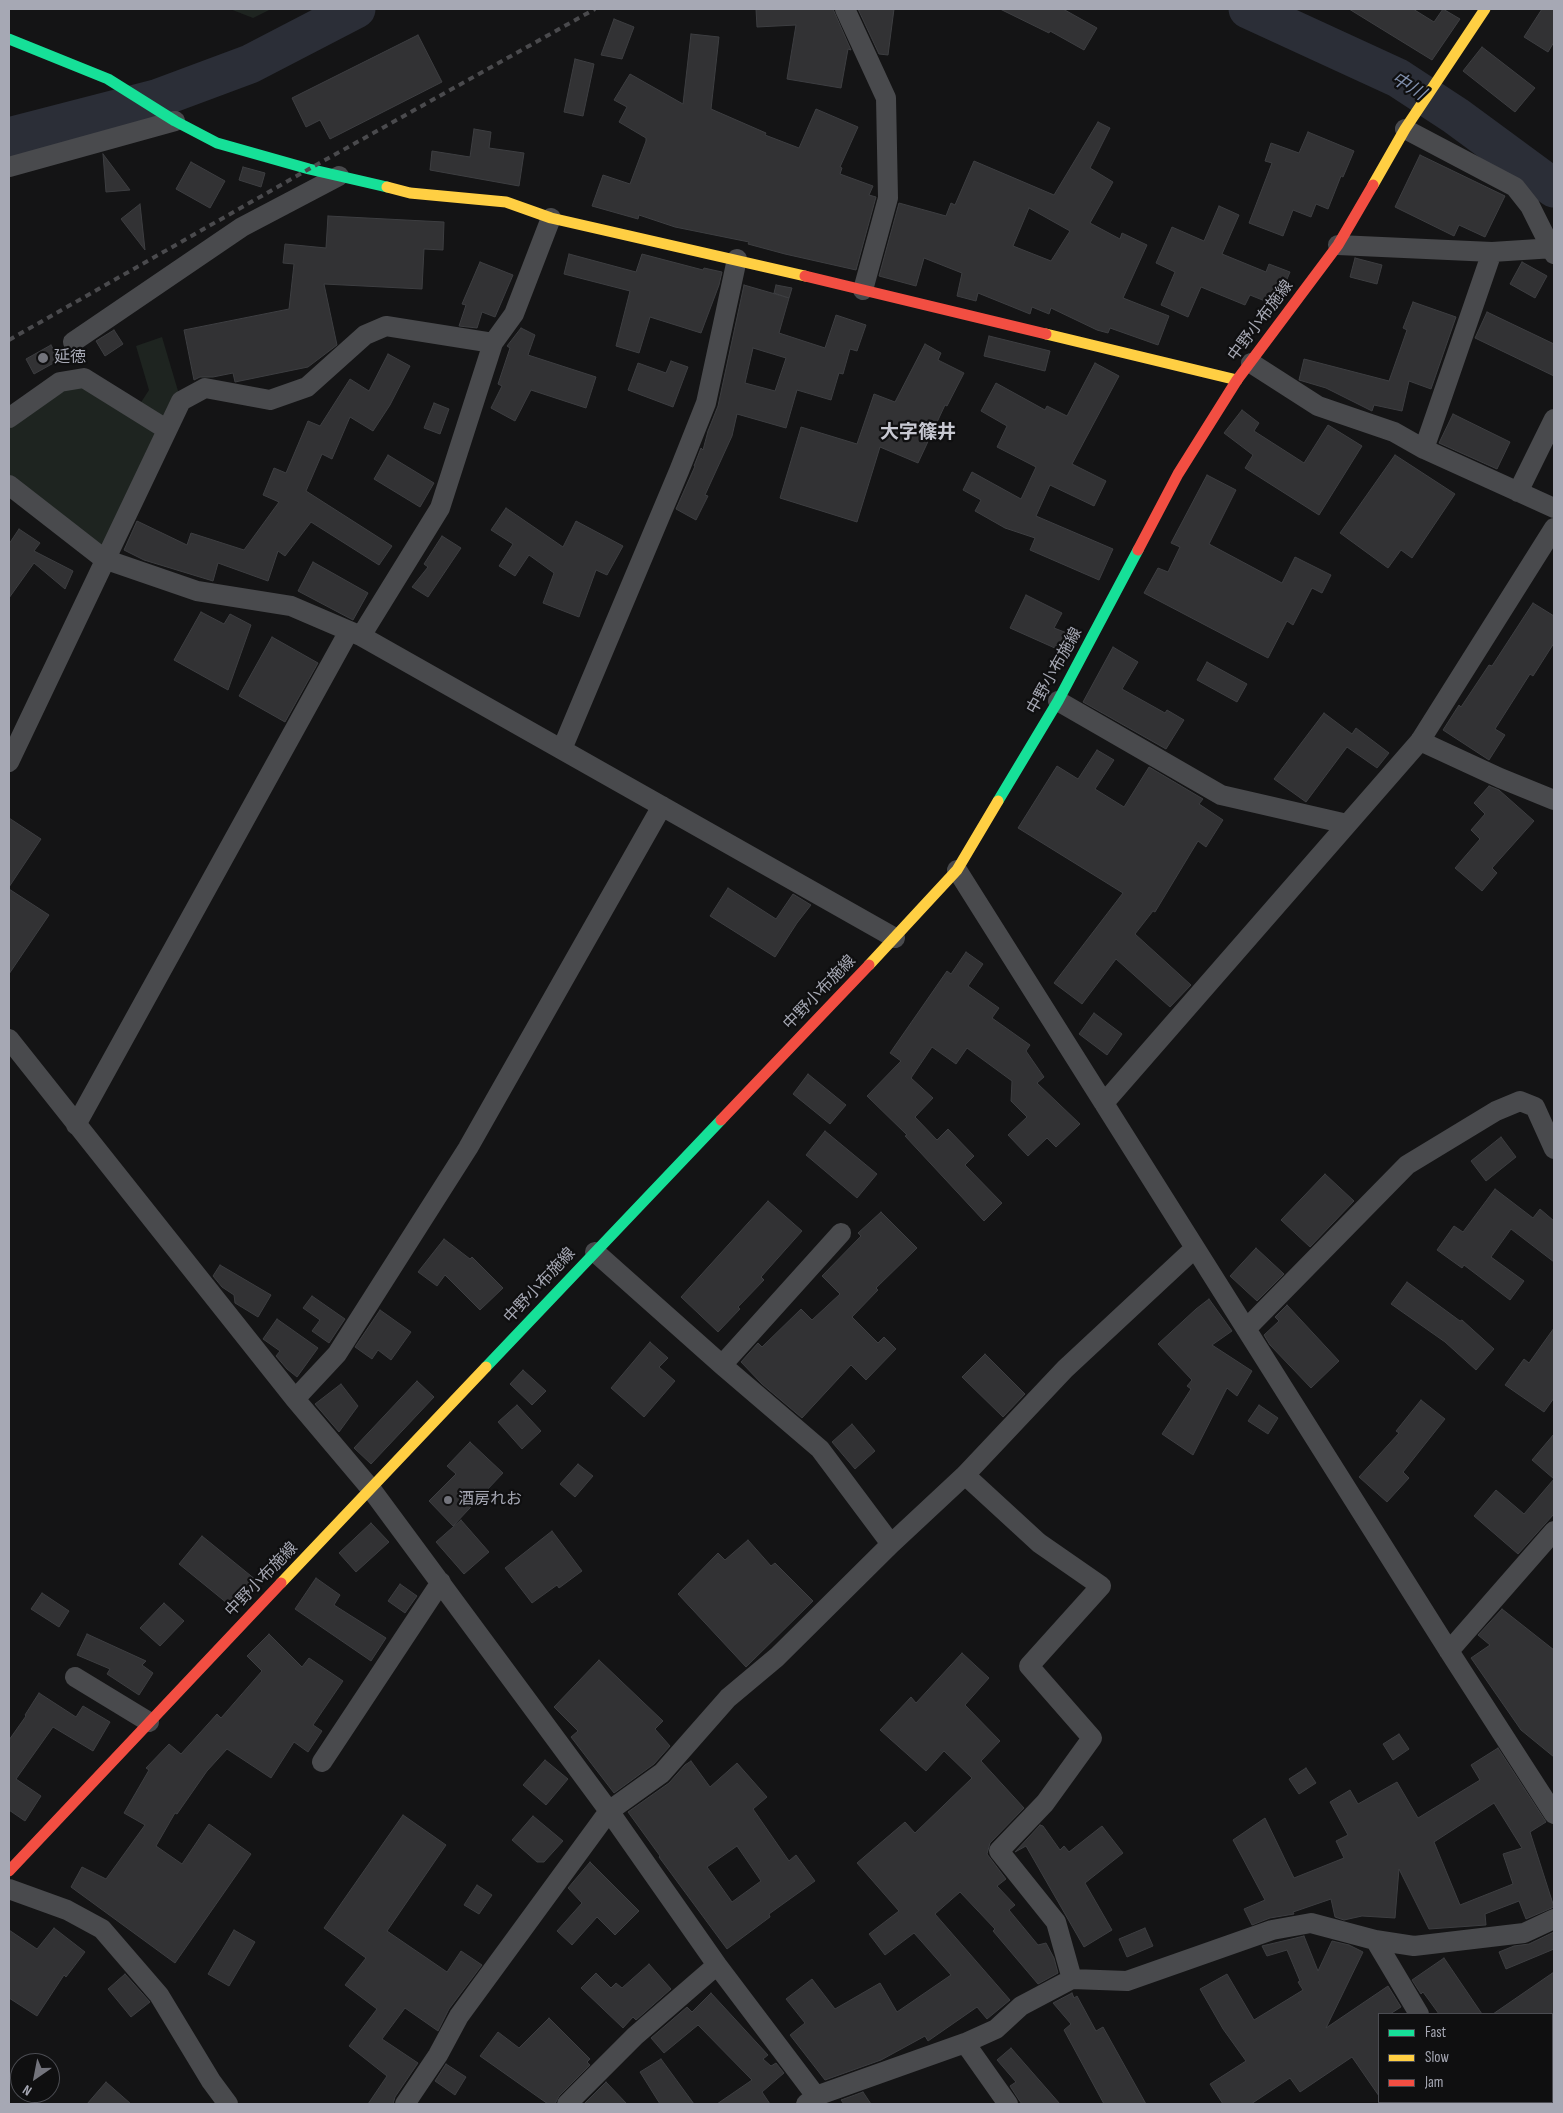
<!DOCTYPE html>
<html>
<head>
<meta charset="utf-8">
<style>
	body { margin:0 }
	#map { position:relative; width:1563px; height:2113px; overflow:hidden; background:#141415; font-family:"Sofia Sans Condensed",sans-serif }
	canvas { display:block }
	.frame { position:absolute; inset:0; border:10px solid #a6a8b4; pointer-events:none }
	.legend { position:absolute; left:1378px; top:2013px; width:175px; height:90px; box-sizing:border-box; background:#0f0f10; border:1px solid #4b4c52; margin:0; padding:6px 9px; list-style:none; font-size:15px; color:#a6a8b4 }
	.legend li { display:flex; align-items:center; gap:10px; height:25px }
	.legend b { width:25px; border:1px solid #4b4c52 }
	.north { position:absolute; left:10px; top:2053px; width:50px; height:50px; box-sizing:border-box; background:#0f0f10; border:1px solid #4b4c52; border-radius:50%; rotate:213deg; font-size:14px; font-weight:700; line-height:20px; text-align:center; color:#a6a8b4 }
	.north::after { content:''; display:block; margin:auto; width:18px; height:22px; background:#73747c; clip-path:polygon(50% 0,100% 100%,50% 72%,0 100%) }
</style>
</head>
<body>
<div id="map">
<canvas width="1563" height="2113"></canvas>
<div class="frame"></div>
<ul class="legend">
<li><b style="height:6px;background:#16e098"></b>Fast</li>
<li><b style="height:6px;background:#ffcf43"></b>Slow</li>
<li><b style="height:6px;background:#f24e42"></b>Jam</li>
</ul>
<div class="north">N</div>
</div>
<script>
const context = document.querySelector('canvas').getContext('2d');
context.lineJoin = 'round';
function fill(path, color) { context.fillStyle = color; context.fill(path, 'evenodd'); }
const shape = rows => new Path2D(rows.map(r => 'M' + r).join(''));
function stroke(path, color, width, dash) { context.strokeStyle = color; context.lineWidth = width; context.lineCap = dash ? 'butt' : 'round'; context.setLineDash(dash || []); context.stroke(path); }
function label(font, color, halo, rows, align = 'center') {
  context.font = font + ' "Sofia Sans Condensed","Noto Sans JP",sans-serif'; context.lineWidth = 4.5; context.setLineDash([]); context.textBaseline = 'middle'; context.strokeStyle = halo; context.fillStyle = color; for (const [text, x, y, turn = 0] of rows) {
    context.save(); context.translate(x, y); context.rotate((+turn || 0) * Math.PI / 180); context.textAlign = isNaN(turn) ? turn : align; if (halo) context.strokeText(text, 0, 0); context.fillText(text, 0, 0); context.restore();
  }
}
fill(shape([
	[230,9,271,9,253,18],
	[162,337,181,401,104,559,9,485,9,418,84,378,136,410,149,390,136,346]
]), '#1e2420');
stroke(shape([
	[1248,9,1398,78,1456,116,1554,188],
	[9,137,156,99,250,64,356,9]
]), '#2b2e37', 39);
const building = shape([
	[756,9,833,9,851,50,848,49,841,88,787,79,796,25,757,27,756,9],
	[858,9,894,9,888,55,879,54,858,9],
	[1000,9,1063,9,1097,28,1084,50,1050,31,1049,33,1000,9],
	[1349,9,1413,9,1434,22,1443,9,1460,19,1432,60,1349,9],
	[1542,9,1554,9,1554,42,1548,52,1524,37,1542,9],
	[614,19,634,27,622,59,601,55,614,19],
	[691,34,719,37,711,109,766,133,765,135,799,148,816,109,858,127,840,167,842,168,840,174,873,186,869,195,876,197,856,270,785,254,748,244,749,242,675,227,639,215,638,219,592,206,603,175,630,184,646,141,646,138,619,122,627,107,614,100,630,74,683,104,691,34],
	[418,35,442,82,330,139,320,120,306,127,292,98,418,35],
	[1482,47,1535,88,1515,112,1463,71,1482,47],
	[575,59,594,64,583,116,564,112,575,59],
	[1098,122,1110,128,1090,168,1113,182,1090,223,1120,239,1122,233,1147,245,1123,298,1169,316,1158,345,1110,328,1108,333,1097,330,1051,308,1049,314,1032,307,1030,314,978,293,976,301,957,296,962,273,924,258,916,286,879,276,899,203,946,216,951,203,955,205,974,161,1054,195,1098,122],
	[1029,208,1070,231,1051,261,1013,246,1029,208],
	[474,129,491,132,489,148,524,153,519,186,430,170,432,151,470,157,474,129],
	[1308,132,1354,151,1343,177,1341,176,1328,209,1316,204,1311,217,1293,210,1283,236,1249,223,1272,163,1265,161,1271,143,1299,153,1308,132],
	[103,154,130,190,106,192,103,154],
	[1420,155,1505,196,1485,237,1459,225,1454,236,1395,207,1420,155],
	[191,162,225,181,210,208,176,189,191,162],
	[243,167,265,173,261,187,239,180,243,167],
	[140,204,145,250,121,219,140,204],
	[1219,206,1239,215,1222,254,1266,272,1269,264,1290,272,1280,296,1273,294,1270,303,1250,295,1245,305,1201,287,1188,317,1161,305,1175,272,1156,263,1172,227,1204,241,1219,206],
	[328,216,444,222,443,250,424,249,422,289,324,284,337,345,308,367,235,382,233,373,213,377,200,377,194,380,184,330,289,309,294,264,283,263,285,244,326,248,328,216],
	[569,254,636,272,642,254,703,270,704,268,722,272,719,285,701,333,650,317,639,353,616,346,630,291,564,274,569,254],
	[1355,258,1382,265,1377,284,1350,277,1355,258],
	[480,262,513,275,495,317,482,312,477,328,459,326,466,305,462,304,480,262],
	[1522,262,1547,276,1535,298,1510,284,1522,262],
	[744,285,789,298,779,333,825,348,836,315,866,325,857,351,850,349,843,374,839,373,831,400,797,390,786,428,737,414,732,436,705,495,708,496,696,520,676,509,695,466,694,466,701,448,703,450,708,431,718,406,744,285],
	[753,348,786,358,775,391,745,383,753,348],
	[776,285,792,288,789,298,774,293,776,285],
	[1413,302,1456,317,1431,389,1409,381,1402,411,1374,405,1372,411,1326,388,1299,380,1304,359,1389,381,1407,330,1403,328,1413,302],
	[1487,312,1554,344,1554,376,1475,338,1487,312],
	[521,328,535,335,528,355,596,377,586,408,531,390,515,421,491,408,502,386,498,384,510,348,507,346,521,328],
	[114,330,123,344,105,356,96,341,114,330],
	[989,336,1050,351,1045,371,984,356,989,336],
	[925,344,941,353,938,360,964,373,947,406,945,405,918,463,880,447,857,522,780,498,801,427,857,444,874,394,895,402,925,344],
	[51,345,59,360,34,374,26,359,51,345],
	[388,354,410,366,390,405,373,431,350,417,332,459,322,454,306,491,392,546,379,565,311,522,285,556,278,551,268,581,218,563,213,581,144,560,124,550,137,521,187,545,191,533,244,550,279,502,263,495,274,468,286,473,308,421,320,426,350,379,369,391,388,354],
	[671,361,688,367,673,407,628,390,638,363,666,373,671,361],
	[1095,363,1119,376,1072,464,1106,481,1094,506,1050,485,1036,516,1113,549,1099,580,1030,550,1035,538,1005,528,975,511,981,500,963,490,972,472,1021,499,1036,467,997,447,1007,426,981,411,996,383,1045,410,1047,406,1067,416,1095,363],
	[434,403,449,409,440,434,424,428,434,403],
	[1242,410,1259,423,1254,431,1304,463,1328,425,1362,446,1319,515,1245,468,1253,455,1224,433,1242,410],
	[1453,414,1510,442,1497,469,1439,443,1453,414],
	[388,455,434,483,420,507,374,479,388,455],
	[1395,455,1455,494,1412,558,1401,550,1388,568,1340,533,1395,455],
	[1207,475,1236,490,1209,544,1282,583,1295,557,1331,575,1322,593,1312,588,1293,625,1287,621,1268,658,1144,593,1158,568,1168,572,1180,547,1171,543,1207,475],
	[506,508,563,547,576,521,623,546,607,575,596,570,579,617,543,603,554,573,529,555,515,576,499,566,513,544,491,530,506,508],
	[19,529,40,543,34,551,73,571,65,589,34,563,9,598,9,544,19,529],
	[442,536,461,548,428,597,412,587,428,567,424,564,442,536],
	[313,562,368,593,353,620,298,591,313,562],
	[1026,595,1062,613,1054,628,1072,635,1066,653,1010,628,1026,595],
	[1533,603,1554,616,1554,643,1533,676,1530,674,1495,729,1505,735,1489,760,1443,730,1459,705,1461,707,1489,665,1492,666,1533,603],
	[201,612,224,624,230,614,251,625,228,690,174,660,201,612],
	[272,637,318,663,285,722,239,696,272,637],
	[1113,647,1138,662,1122,689,1165,713,1167,710,1184,720,1166,749,1083,702,1113,647],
	[1207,662,1247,684,1237,702,1197,680,1207,662],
	[1324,713,1352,734,1356,728,1389,753,1377,768,1347,747,1306,802,1274,779,1324,713],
	[1097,750,1114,760,1095,789,1124,807,1149,767,1203,799,1199,804,1223,820,1206,847,1198,841,1155,912,1153,911,1135,934,1191,985,1170,1007,1116,959,1082,1004,1054,983,1123,893,1018,828,1057,766,1078,779,1097,750],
	[1489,786,1499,790,1534,821,1492,868,1497,873,1482,891,1455,868,1480,839,1471,830,1485,814,1474,803,1489,786],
	[9,818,41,839,9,887,9,818],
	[728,888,776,919,793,894,811,905,797,923,775,957,710,916,728,888],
	[9,889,49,915,9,974,9,889],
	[966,952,983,964,968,986,999,1008,992,1018,1030,1045,1026,1051,1044,1077,1037,1083,1080,1124,1056,1147,1047,1138,1028,1156,1008,1135,1027,1117,1011,1101,1012,1081,967,1048,956,1064,932,1047,911,1078,933,1098,915,1117,937,1140,948,1129,974,1156,965,1165,1002,1203,984,1221,905,1136,907,1135,867,1096,901,1061,890,1053,947,971,951,974,966,952],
	[1094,1013,1122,1034,1107,1055,1079,1034,1094,1013],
	[808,1074,846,1105,830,1124,793,1094,808,1074],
	[825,1131,877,1174,857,1198,806,1155,825,1131],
	[1501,1137,1516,1157,1486,1181,1471,1161,1501,1137],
	[1325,1174,1354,1201,1310,1247,1281,1220,1325,1174],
	[1495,1189,1533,1218,1540,1209,1554,1221,1554,1262,1511,1229,1491,1257,1524,1281,1510,1300,1464,1265,1462,1268,1437,1250,1454,1226,1463,1232,1495,1189],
	[768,1201,802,1231,761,1277,764,1280,738,1307,740,1309,718,1332,681,1297,768,1201],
	[881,1212,917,1248,876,1288,878,1290,852,1317,878,1343,884,1337,896,1349,866,1380,851,1365,802,1418,762,1384,741,1362,758,1343,762,1347,801,1309,812,1320,840,1294,822,1276,861,1236,858,1233,881,1212],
	[444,1239,470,1259,472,1257,503,1288,480,1310,445,1275,437,1286,418,1272,444,1239],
	[1256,1248,1284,1274,1257,1301,1230,1276,1256,1248],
	[220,1265,271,1295,258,1317,235,1303,234,1295,222,1287,213,1276,220,1265],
	[1407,1282,1460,1321,1462,1320,1494,1349,1476,1370,1445,1342,1391,1304,1407,1282],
	[312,1296,345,1319,329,1343,312,1331,320,1320,303,1308,312,1296],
	[1209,1299,1232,1331,1212,1345,1252,1371,1237,1396,1227,1388,1193,1455,1162,1434,1191,1389,1187,1386,1192,1380,1158,1344,1196,1309,1209,1299],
	[1287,1305,1339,1361,1311,1388,1270,1345,1264,1335,1279,1321,1275,1317,1287,1305],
	[380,1310,411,1332,391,1360,378,1350,372,1359,355,1347,380,1310],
	[277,1319,318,1348,297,1377,287,1369,276,1356,280,1351,263,1339,277,1319],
	[1554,1328,1554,1398,1544,1412,1505,1385,1524,1359,1529,1363,1554,1328],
	[650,1342,668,1358,659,1367,675,1381,644,1417,611,1388,650,1342],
	[985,1354,1025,1394,1003,1417,962,1377,985,1354],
	[523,1370,546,1391,532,1405,510,1384,523,1370],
	[417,1381,434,1397,371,1464,354,1448,417,1381],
	[341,1384,358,1406,339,1432,315,1404,341,1384],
	[1421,1400,1445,1419,1403,1472,1409,1478,1387,1502,1359,1477,1399,1433,1396,1431,1421,1400],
	[517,1405,541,1431,522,1449,498,1422,517,1405],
	[1259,1405,1278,1418,1268,1434,1248,1421,1259,1405],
	[852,1424,875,1451,855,1469,832,1442,852,1424],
	[1554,1434,1554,1479,1532,1460,1554,1434],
	[470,1442,503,1473,453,1526,429,1501,456,1474,447,1466,470,1442],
	[578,1464,593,1476,575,1497,560,1484,578,1464],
	[1554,1479,1554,1514,1518,1554,1474,1516,1496,1490,1524,1514,1554,1479],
	[461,1520,489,1552,464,1574,436,1542,461,1520],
	[371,1523,389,1542,356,1572,339,1553,371,1523],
	[552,1531,582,1571,559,1588,557,1585,532,1603,505,1568,552,1531],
	[202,1536,256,1580,233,1608,179,1564,202,1536],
	[748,1540,771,1566,775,1563,813,1601,746,1667,678,1594,718,1553,725,1560,748,1540],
	[316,1578,340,1595,334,1605,386,1638,371,1661,295,1609,316,1578],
	[400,1584,417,1596,405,1613,388,1601,400,1584],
	[42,1593,69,1611,59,1627,31,1609,42,1593],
	[164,1603,184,1621,160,1646,140,1628,164,1603],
	[1502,1609,1554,1650,1554,1757,1521,1730,1471,1658,1490,1645,1478,1635,1502,1609],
	[87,1634,146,1661,142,1665,153,1673,139,1695,107,1674,110,1669,77,1655,87,1634],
	[269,1634,302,1667,309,1658,343,1681,313,1725,322,1731,308,1752,294,1742,271,1778,227,1749,207,1771,177,1814,175,1813,156,1846,182,1864,209,1824,251,1854,175,1963,71,1887,82,1867,106,1879,145,1825,124,1813,149,1770,146,1768,169,1744,181,1754,217,1714,221,1718,262,1671,247,1656,269,1634],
	[962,1653,989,1678,965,1705,1000,1741,981,1761,1024,1808,990,1843,987,1854,1006,1879,997,1886,1015,1905,1009,1910,1038,1945,1046,1943,1054,1958,1058,1973,1038,1984,993,1931,995,1929,960,1892,935,1914,1010,2000,987,2019,977,2007,928,2041,925,2036,881,2060,825,2080,790,2035,805,2023,786,1999,812,1979,835,2009,880,1983,897,2012,951,1975,914,1933,885,1955,869,1934,899,1911,857,1863,905,1822,915,1833,972,1778,944,1751,926,1771,880,1730,911,1697,916,1703,962,1653],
	[599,1660,663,1721,655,1729,670,1746,654,1764,614,1793,571,1737,578,1731,554,1707,599,1660],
	[39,1693,76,1717,83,1706,110,1722,93,1751,53,1727,16,1779,41,1796,25,1821,9,1810,9,1740,26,1716,25,1715,39,1693],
	[1399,1734,1409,1749,1393,1760,1383,1744,1399,1734],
	[1498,1748,1546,1822,1530,1832,1554,1907,1526,1919,1519,1901,1485,1914,1486,1925,1429,1929,1399,1869,1395,1918,1362,1916,1344,1920,1335,1917,1331,1899,1293,1912,1294,1914,1270,1918,1252,1925,1244,1909,1265,1900,1233,1840,1265,1818,1294,1878,1344,1858,1336,1841,1348,1835,1330,1802,1350,1790,1358,1804,1397,1782,1418,1818,1480,1780,1471,1765,1498,1748],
	[1494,1803,1522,1848,1503,1854,1513,1884,1460,1905,1434,1842,1494,1803],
	[545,1760,568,1779,546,1805,523,1785,545,1760],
	[691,1761,710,1787,737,1763,767,1797,753,1809,789,1861,796,1855,815,1881,769,1914,770,1917,727,1949,659,1857,660,1856,628,1812,669,1783,685,1765,691,1761],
	[737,1846,761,1881,732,1902,707,1867,737,1846],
	[1306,1768,1316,1783,1299,1794,1289,1779,1306,1768],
	[403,1815,446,1845,387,1931,447,1972,461,1951,482,1965,449,2009,438,2031,405,2008,382,2039,418,2063,395,2097,393,2104,368,2104,387,2076,349,2046,377,2009,345,1985,366,1958,324,1928,403,1815],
	[533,1816,563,1841,544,1862,537,1862,512,1840,533,1816],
	[1040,1825,1043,1826,1060,1850,1064,1846,1069,1852,1102,1826,1123,1853,1085,1883,1112,1930,1084,1947,1026,1846,1015,1852,1040,1825],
	[590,1862,639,1911,615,1935,597,1917,572,1945,557,1931,582,1903,568,1888,590,1862],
	[477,1885,492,1895,479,1914,464,1905,477,1885],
	[54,1928,85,1952,66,1977,64,1975,37,2016,9,1998,9,1930,37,1949,54,1928],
	[1145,1928,1153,1946,1127,1957,1119,1939,1145,1928],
	[234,1930,255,1942,229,1986,208,1974,234,1930],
	[1554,1932,1554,1949,1506,1969,1499,1952,1514,1946,1529,1944,1554,1932],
	[1304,1936,1318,1971,1332,1941,1349,1945,1363,1952,1326,2028,1388,1986,1401,2007,1390,2014,1379,2014,1379,2096,1352,2057,1300,2092,1290,2078,1251,2104,1223,2104,1210,2084,1246,2061,1223,2029,1200,1989,1227,1974,1254,2020,1303,1990,1298,1982,1300,1981,1287,1950,1267,1956,1262,1946,1304,1936],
	[1444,1958,1482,2014,1439,2014,1423,1992,1421,1994,1412,1980,1444,1958],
	[649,1964,671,1989,636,2020,633,2017,623,2028,581,1988,596,1973,611,1988,616,1983,622,1988,649,1964],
	[1554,1972,1554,2014,1493,2014,1554,1972],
	[125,1974,150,2002,131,2017,108,1989,125,1974],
	[711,1993,768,2055,763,2059,771,2066,776,2063,784,2073,762,2092,770,2104,717,2104,752,2080,698,2025,664,2053,651,2038,687,2007,692,2012,711,1993],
	[1072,1993,1074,1998,1077,1996,1096,2031,1103,2027,1146,2104,1104,2104,1064,2030,1071,2024,1053,2003,1072,1993],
	[549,2018,590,2059,587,2062,590,2065,559,2096,555,2104,548,2104,480,2056,498,2032,519,2048,549,2018],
	[1011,2048,1060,2104,1022,2104,1019,2100,1010,2086,1016,2082,997,2060,1011,2048],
	[661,2059,694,2104,660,2104,640,2072,661,2059],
	[446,2064,466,2077,455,2095,435,2081,446,2064],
	[106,2082,131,2104,87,2104,106,2082],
	[606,2082,627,2104,584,2104,606,2082],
	[863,2092,871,2104,844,2104,841,2100,863,2092]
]);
fill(building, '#323234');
stroke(building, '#3d3e41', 1);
stroke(shape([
	[845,9,886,98,888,198,863,290],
	[1405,129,1515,187,1530,206,1554,254],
	[9,167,175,121],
	[1338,245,1492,252,1554,248],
	[73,342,242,227,339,176],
	[1251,363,1318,406,1394,432,1424,449,1554,508],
	[9,418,60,382,84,378,166,429],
	[1424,449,1492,252],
	[9,485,104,559,197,591,291,606,361,636,895,938],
	[1518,492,1554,419],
	[361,636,440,508,493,343,514,314,551,218],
	[1058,701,1221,795,1347,824],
	[1420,741,1500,778,1554,800],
	[562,749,679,471,706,403,737,259],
	[9,762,181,401,205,388,270,400,307,387,365,335,386,326,493,343],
	[957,870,1449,1651,1554,1814],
	[9,1039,295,1399,371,1489,609,1811,717,1965,816,2096],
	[1104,1103,1420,741,1554,528],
	[76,1125,349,631],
	[595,1252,722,1365,820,1449,891,1544],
	[1246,1329,1407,1165,1496,1111,1520,1101,1535,1107,1554,1149],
	[722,1365,841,1233],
	[295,1399,337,1354,468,1148,662,806],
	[965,1475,1039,1543,1101,1586,1029,1666,1092,1738,1045,1803,999,1851,1056,1922,1072,1979],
	[1449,1651,1554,1531],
	[75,1677,149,1722],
	[322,1762,441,1582],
	[9,1889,67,1910,102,1929,159,1995,211,2081,228,2104],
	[1375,1940,1419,2014],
	[965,2043,1008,2104],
	[1497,2102,1500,2104],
	[405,2104,438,2055,459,2016,609,1811,662,1773,728,1698,777,1657,891,1544,965,1475,1065,1369,1195,1248],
	[567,2104,635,2036,717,1965],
	[806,2104,816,2096,965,2043,996,2029,1021,2006,1072,1979,1127,1981,1272,1930,1311,1923,1375,1940,1414,1946,1524,1933,1554,1919]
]), '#494a4d', 20);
stroke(shape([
	[9,39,108,79,175,121,217,143,309,169,387,187],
	[998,801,1058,701,1138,550],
	[486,1367,721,1120]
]), '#16e098', 11);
stroke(shape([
	[1373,185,1405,129,1485,9],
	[387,187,410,193,506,202,551,218,805,276],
	[1046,334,1237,380],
	[869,965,957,870,998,801],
	[281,1583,486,1367]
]), '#ffcf43', 11);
stroke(shape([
	[805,276,1046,334],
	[1138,550,1178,474,1237,380,1338,245,1373,185],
	[721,1120,869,965],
	[9,1871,281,1583]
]), '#f24e42', 11);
stroke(shape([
	[9,340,309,169,595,9]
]), '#4a4a4d', 4, [6, 5]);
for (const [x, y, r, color] of [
	[43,358,6,"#73747c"],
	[448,1500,5,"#73747c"]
]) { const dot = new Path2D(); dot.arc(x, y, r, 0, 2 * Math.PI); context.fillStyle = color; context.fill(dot); stroke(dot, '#0f0f10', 2); }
label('16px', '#a6a8b4', '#0f0f10', [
	["中野小布施線",1261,321,-53],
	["中野小布施線",1055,671,-61],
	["中野小布施線",820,993,-46],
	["中野小布施線",540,1286,-47],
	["中野小布施線",262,1580,-46]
]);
label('16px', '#a6a8b4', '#0f0f10', [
	["延徳",54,358],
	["酒房れお",458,1500]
], 'left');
label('italic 18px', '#808fac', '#0f0f10', [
	["中川",1408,87,32]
]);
label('bold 19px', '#c7c8d1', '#0f0f10', [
	["大字篠井",918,433]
]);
</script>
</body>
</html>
